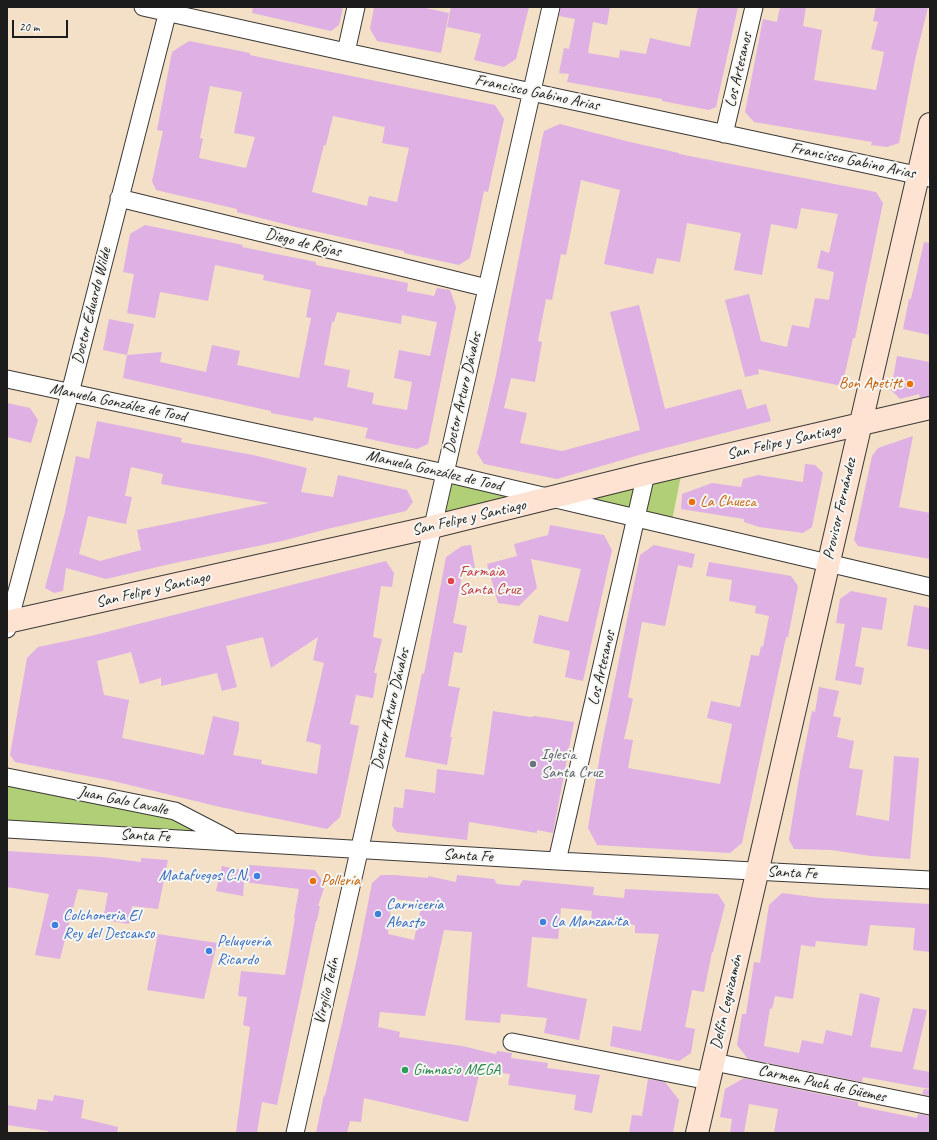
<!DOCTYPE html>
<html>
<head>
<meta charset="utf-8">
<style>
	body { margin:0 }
	#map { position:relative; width:937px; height:1140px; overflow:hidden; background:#f3e0c7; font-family:Caveat,sans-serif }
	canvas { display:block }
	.frame { position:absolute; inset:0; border:8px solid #1c1c1c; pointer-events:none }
	.scale { position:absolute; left:12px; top:20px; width:56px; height:18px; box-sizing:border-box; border:2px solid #1c1c1c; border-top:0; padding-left:5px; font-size:12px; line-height:14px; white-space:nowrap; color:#1c1c1c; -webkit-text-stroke:3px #f6f6f2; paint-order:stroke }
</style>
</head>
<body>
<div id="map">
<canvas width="937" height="1140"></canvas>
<div class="frame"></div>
<div class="scale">20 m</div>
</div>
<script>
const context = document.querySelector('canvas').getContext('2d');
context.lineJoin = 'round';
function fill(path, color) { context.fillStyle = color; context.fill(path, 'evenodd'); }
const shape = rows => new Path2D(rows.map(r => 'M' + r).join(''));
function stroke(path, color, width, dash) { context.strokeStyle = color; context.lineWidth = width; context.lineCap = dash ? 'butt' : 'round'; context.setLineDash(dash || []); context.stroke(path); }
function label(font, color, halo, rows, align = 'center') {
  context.font = font + ' Caveat,sans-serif'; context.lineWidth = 4; context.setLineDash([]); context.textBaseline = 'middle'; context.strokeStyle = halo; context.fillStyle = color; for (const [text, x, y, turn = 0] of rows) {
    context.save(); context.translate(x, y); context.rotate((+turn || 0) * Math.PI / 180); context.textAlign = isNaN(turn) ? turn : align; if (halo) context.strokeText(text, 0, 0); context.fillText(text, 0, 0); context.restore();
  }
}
fill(shape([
	[682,470,672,521,565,498],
	[447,476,541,498,436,523],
	[7,779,174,813,227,838,7,826]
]), '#b0cf77');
fill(shape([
	[253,7,343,7,339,25,331,31,252,13],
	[374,7,421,7,449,13,441,53,377,41,370,29],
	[451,7,529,7,516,59,504,67,474,60,481,34,447,27],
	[561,7,610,7,607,25,593,22,588,53,619,58,620,50,646,54,650,38,690,47,698,7,738,7,716,107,709,110,662,101,662,99,567,82,569,74,559,73,564,48,569,49,575,19,559,16],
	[780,7,806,7,803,26,822,30,814,80,876,90,884,52,871,49,878,22,873,21,876,7,928,7,915,60,899,143,887,147,871,145,872,142,754,122,745,112,763,19,777,22],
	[189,41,250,53,250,55,292,64,495,105,504,119,488,192,484,191,470,258,459,265,404,253,404,251,296,227,237,212,237,209,156,190,152,181,163,131,157,130,172,52],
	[210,86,242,92,234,133,255,137,246,168,199,158,203,139,200,138],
	[333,116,385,127,382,143,409,148,397,202,369,196,367,206,312,192,324,145,326,145],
	[560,124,630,142,679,153,679,154,876,192,883,203,855,338,853,338,842,386,758,369,759,374,745,377,725,300,749,294,761,341,787,347,792,325,809,328,815,298,829,300,834,272,817,268,821,250,829,253,838,214,801,208,797,229,771,224,762,275,734,270,741,233,687,223,680,262,657,258,653,274,604,264,620,190,581,180,566,255,561,254,552,300,546,299,538,341,542,342,535,382,511,378,504,408,527,413,520,443,562,451,640,430,610,312,639,305,665,409,741,389,747,409,766,404,771,421,646,453,557,479,484,464,477,453,482,435,496,375,541,144,544,131],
	[145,225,243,245,242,247,316,262,316,265,408,283,407,291,434,296,437,288,450,290,456,307,428,444,417,449,392,444,365,438,368,428,314,417,313,421,271,413,271,411,123,378,127,355,162,352,160,362,206,372,212,345,240,351,237,365,299,378,311,318,306,317,311,290,263,280,264,275,215,265,208,301,160,292,155,318,127,313,134,274,123,272,130,234],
	[337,312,401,324,402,315,437,322,430,356,399,350,394,378,412,382,407,410,372,404,374,393,347,387,350,370,324,365,332,322,334,322],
	[924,242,930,243,930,335,903,329,909,299,911,299],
	[109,319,134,324,127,355,103,350],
	[897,356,930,362,930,396,920,398,919,394,900,399,891,390],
	[7,403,30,408,38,420,31,443,7,437],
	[97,421,182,438,181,442,253,455,307,468,301,492,333,497,338,475,407,490,413,502,406,511,327,529,282,541,170,564,106,579,66,568,63,591,54,593,45,588,65,512,76,456,89,459],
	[131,467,163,474,161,484,269,503,137,530,141,550,100,561,79,554,88,516,126,524,132,497,125,496],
	[913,436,899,507,930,513,930,559,858,546,854,540,872,456,878,448],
	[805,464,815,465,823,473,812,527,803,533,759,527,744,522,744,519,681,509,682,494,712,483,741,487,743,479,758,475,803,482],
	[550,525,604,535,612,550,583,681,565,677,570,651,533,643,539,615,568,622,581,569,531,559,537,588,519,606,498,603,487,564,517,556,514,544,548,535],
	[471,545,475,568,464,566,453,623,467,626,462,653,454,652,448,686,460,688,450,737,452,737,447,765,405,757,422,673,424,674,446,557,462,546],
	[654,545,695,554,692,568,678,565,665,626,642,622,628,697,633,699,624,739,633,740,628,768,720,784,732,724,707,718,711,701,740,707,751,655,759,656,761,646,763,647,769,616,755,613,756,606,729,601,732,580,706,576,709,562,791,576,798,586,788,637,786,637,742,843,730,853,597,845,588,828,601,749,640,555],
	[386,561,394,573,392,587,381,586,373,637,382,639,374,673,377,673,373,698,356,695,350,724,359,726,340,817,327,829,220,807,113,781,15,762,10,755,27,658,38,647,91,636],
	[263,637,271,668,318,637,313,660,324,663,306,741,321,745,317,774,261,764,262,760,233,755,239,729,239,722,213,716,204,755,122,738,129,700,104,695,97,661,131,652,140,684,161,678,161,686,217,673,222,691,237,687,226,646],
	[851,591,887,598,882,630,862,627,855,666,864,668,861,685,835,680,845,624,836,623,840,599],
	[914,605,930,608,930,650,907,646],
	[819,687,839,691,833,716,841,718,837,737,854,741,849,768,863,770,856,815,889,821,894,756,919,758,910,859,871,856,831,850,794,849,789,840,800,772,812,711,815,712],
	[493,711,531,717,534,716,574,722,553,833,537,830,537,833,469,822,467,840,397,832,392,826,394,807,403,808,405,789,435,793,437,769,484,775],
	[7,851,102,857,141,862,141,858,168,860,158,909,132,906,129,924,103,920,108,893,78,889,60,959,35,955,49,894,7,887],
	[249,865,315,870,325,885,318,906,320,906,317,921,316,921,277,1105,262,1102,257,1133,236,1133,250,1027,243,1025,247,997,238,996,241,971,285,975,295,918,294,918,299,889,244,882,243,896,216,891,222,866,246,871],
	[381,875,395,875,428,878,428,876,456,882,457,875,494,879,497,884,519,886,523,880,594,887,593,895,624,898,625,889,718,894,725,905,713,952,712,952,704,992,692,990,685,1027,695,1029,691,1053,679,1061,610,1046,613,1026,641,1031,659,934,635,933,635,925,591,921,592,911,561,908,558,939,532,937,527,987,587,999,579,1040,544,1033,547,1018,501,1014,500,1023,465,1020,472,932,444,930,425,1016,380,1012,378,1027,400,1032,399,1037,462,1046,496,1054,497,1051,512,1053,511,1058,548,1063,547,1068,600,1075,592,1113,574,1110,576,1095,508,1085,510,1074,480,1070,468,1122,364,1098,361,1122,350,1121,347,1133,316,1133,324,1095,325,1096,357,959,372,883],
	[392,899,422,902,414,940,388,934],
	[782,893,820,898,930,904,930,952,913,950,915,928,870,925,867,946,816,941,815,947,801,945,793,999,775,996,772,1009,770,1008,764,1046,799,1053,802,1040,823,1044,826,1030,852,1036,860,993,880,998,870,1047,902,1052,913,1008,927,1010,913,1069,930,1072,930,1089,863,1077,862,1082,748,1059,737,1045,742,1014,746,1014,754,962,760,963,769,905],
	[158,934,217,943,204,999,147,990],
	[744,1078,858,1102,858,1106,917,1118,918,1114,930,1116,930,1133,774,1133,778,1109,749,1104,744,1133,730,1133,732,1119,720,1117,725,1089],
	[648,1079,665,1082,679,1100,673,1133,629,1133,632,1115,642,1116],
	[924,1089,930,1090,930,1096,922,1094],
	[54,1095,84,1100,81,1118,118,1127,117,1133,48,1133,48,1131,7,1125,7,1105,36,1110,38,1099,53,1101]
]), '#deb0e4');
const street = shape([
	[143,7,346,52,930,178],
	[346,52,356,7],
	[724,134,754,7],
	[119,198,487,288],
	[7,379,445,473,930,587],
	[7,629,70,393,169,7],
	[7,777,175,811,229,839],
	[7,829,557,861,930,880],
	[557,861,646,474],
	[512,1042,709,1081],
	[714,1062,930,1106],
	[295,1133,551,7]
]);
const secondary = shape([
	[7,622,432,527,646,474,930,408],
	[697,1133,930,124]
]);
stroke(street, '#3c3936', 19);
stroke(secondary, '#3c3936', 24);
stroke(street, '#fff', 17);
stroke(secondary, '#fee3d2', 22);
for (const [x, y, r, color] of [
	[910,384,4,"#e8710a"],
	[692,502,4,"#e8710a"],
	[451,581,4,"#e0444e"],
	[533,764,4,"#6b7280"],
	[257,876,4,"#3f7fe0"],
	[313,881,4,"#e8710a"],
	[378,914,4,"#3f7fe0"],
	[543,922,4,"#3f7fe0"],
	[55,925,4,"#3f7fe0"],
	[209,951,4,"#3f7fe0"],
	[405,1070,4,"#2e9e5b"]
]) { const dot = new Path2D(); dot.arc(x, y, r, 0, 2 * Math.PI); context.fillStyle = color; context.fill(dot); stroke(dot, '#f6f6f2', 1.5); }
label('16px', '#1c1c1c', '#f6f6f2', [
	["Los Artesanos",739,70,-77],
	["Francisco Gabino Arias",537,93,12],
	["Francisco Gabino Arias",853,161,12],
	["Diego de Rojas",303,243,14],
	["Doctor Eduardo Wilde",92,306,-76],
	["Doctor Arturo Dávalos",463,393,-77],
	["Manuela González de Tood",118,403,12],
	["San Felipe y Santiago",784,442,-13],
	["Manuela González de Tood",434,471,13],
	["Provisor Fernández",840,509,-77],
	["San Felipe y Santiago",469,518,-13],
	["San Felipe y Santiago",153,590,-13],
	["Los Artesanos",602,668,-77],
	["Doctor Arturo Dávalos",391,709,-77],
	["Juan Galo Lavalle",123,801,12],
	["Santa Fe",145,836,3],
	["Santa Fe",468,856,3],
	["Santa Fe",792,873,3],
	["Virgilio Tedín",327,991,-77],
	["Delfín Leguizamón",727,1002,-77],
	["Carmen Puch de Güemes",822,1084,12]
]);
label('16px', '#c56008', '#f6f6f2', [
	["Bon Apetitt",902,384,"right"],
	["La Chueca",700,502],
	["Pollería",321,881]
], 'left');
label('16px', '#be3a42', '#f6f6f2', [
	["Farmaia",459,572],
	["Santa Cruz",459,590]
], 'left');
label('16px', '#5b616d', '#f6f6f2', [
	["Iglesia",541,755],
	["Santa Cruz",541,773]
], 'left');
label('16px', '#366cbe', '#f6f6f2', [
	["Matafuegos C.N,",249,876,"right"],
	["Carnicería",386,905],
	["Abasto",386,923],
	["Colchoneria El",63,916],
	["Rey del Descanso",63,934],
	["La Manzanita",551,922],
	["Peluquería",217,942],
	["Ricardo",217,960]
], 'left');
label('16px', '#27864d', '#f6f6f2', [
	["Gimnasio MEGA",413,1070]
], 'left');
</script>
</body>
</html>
